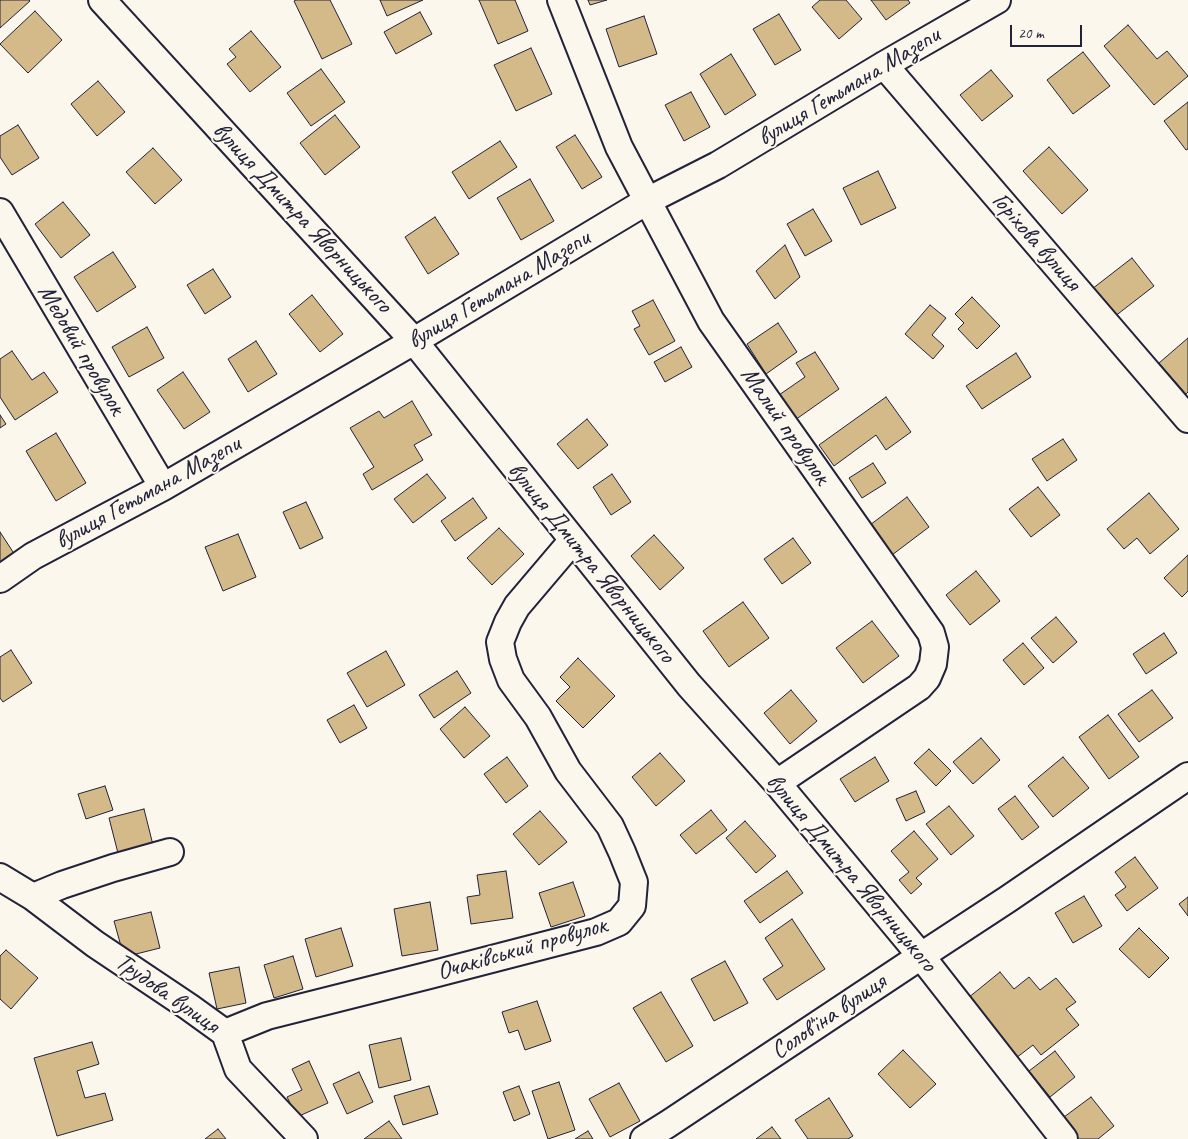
<!DOCTYPE html>
<html>
<head>
<meta charset="utf-8">
<style>
	body { margin:0 }
	#map { position:relative; width:1188px; height:1139px; overflow:hidden; background:#fbf7ec; font-family:Caveat,sans-serif }
	canvas { display:block }
	.scale { position:absolute; left:1010px; top:25px; width:72px; height:22px; box-sizing:border-box; border:2px solid #22223b; border-top:0; padding-left:6px; font-size:15px; line-height:18px; white-space:nowrap; color:#22223b; -webkit-text-stroke:4px #fbf7ec; paint-order:stroke }
</style>
</head>
<body>
<div id="map">
<canvas width="1188" height="1139"></canvas>
<div class="scale">20 m</div>
</div>
<script>
const context = document.querySelector('canvas').getContext('2d');
context.lineJoin = 'round';
function fill(path, color) { context.fillStyle = color; context.fill(path, 'evenodd'); }
const shape = rows => new Path2D(rows.map(r => 'M' + r).join(''));
function stroke(path, color, width, dash) { context.strokeStyle = color; context.lineWidth = width; context.lineCap = dash ? 'butt' : 'round'; context.setLineDash(dash || []); context.stroke(path); }
function label(font, color, halo, rows, align = 'center') {
  context.font = font + ' Caveat,sans-serif'; context.lineWidth = 4; context.setLineDash([]); context.textBaseline = 'middle'; context.strokeStyle = halo; context.fillStyle = color; for (const [text, x, y, turn = 0] of rows) {
    context.save(); context.translate(x, y); context.rotate((+turn || 0) * Math.PI / 180); context.textAlign = isNaN(turn) ? turn : align; if (halo) context.strokeText(text, 0, 0); context.fillText(text, 0, 0); context.restore();
  }
}
const building = shape([
	[0,0,29,0,30,1,0,28,0,0],
	[296,0,330,0,352,44,322,59,294,1,296,0],
	[380,0,423,0,387,16,380,0],
	[479,0,515,0,528,31,498,44,479,0],
	[588,0,607,0,590,5,588,0],
	[820,0,846,0,862,19,839,39,812,7,820,0],
	[871,0,908,0,910,3,886,20,871,0],
	[35,11,62,40,28,73,0,44,35,11],
	[420,12,432,34,396,54,384,32,420,12],
	[779,14,801,50,775,65,753,29,779,14],
	[644,16,657,54,619,67,606,29,644,16],
	[1128,25,1157,59,1167,51,1188,76,1154,105,1104,46,1128,25],
	[251,31,281,67,250,92,227,64,236,57,229,49,251,31],
	[531,48,552,94,516,111,494,65,531,48],
	[1083,52,1110,86,1073,114,1047,80,1083,52],
	[731,54,756,95,725,115,700,74,731,54],
	[321,69,345,102,311,126,287,93,321,69],
	[991,70,1013,96,982,121,960,95,991,70],
	[98,81,125,112,97,136,71,104,98,81],
	[691,92,710,127,684,141,665,105,691,92],
	[1188,102,1188,149,1186,150,1164,121,1188,102],
	[335,115,360,147,325,175,300,143,335,115],
	[18,125,39,158,12,175,0,157,0,136,18,125],
	[575,135,602,177,582,189,556,147,575,135],
	[500,141,517,167,469,199,452,172,500,141],
	[1049,147,1088,190,1062,214,1023,171,1049,147],
	[153,148,182,180,155,204,126,172,153,148],
	[878,171,896,208,861,225,843,188,878,171],
	[530,179,554,221,521,240,497,198,530,179],
	[63,202,90,235,61,258,35,224,63,202],
	[813,209,832,241,805,256,787,224,813,209],
	[435,217,459,254,428,274,405,237,435,217],
	[785,245,800,277,775,299,756,271,785,245],
	[113,252,136,287,97,312,74,277,113,252],
	[1132,258,1154,286,1114,317,1092,289,1132,258],
	[213,269,231,297,205,314,187,285,213,269],
	[312,295,343,334,320,352,289,314,312,295],
	[972,297,1000,326,977,349,958,329,964,323,955,314,972,297],
	[653,300,675,341,649,355,634,329,640,326,632,311,653,300],
	[930,305,946,318,932,335,944,346,933,359,905,334,930,305],
	[778,323,797,352,766,374,747,344,778,323],
	[147,327,164,358,129,377,112,347,147,327],
	[1188,338,1188,392,1186,394,1159,363,1188,338],
	[256,341,277,374,248,392,228,359,256,341],
	[681,347,692,367,665,382,654,362,681,347],
	[12,351,32,380,44,372,58,392,15,420,0,397,0,359,12,351],
	[815,352,839,389,795,420,779,395,805,377,796,363,815,352],
	[1016,353,1031,377,982,409,966,386,1016,353],
	[183,372,210,412,184,429,157,390,183,372],
	[886,397,911,432,886,450,876,435,834,466,819,445,886,397],
	[412,401,432,435,414,445,423,460,372,490,363,474,374,467,350,428,379,411,384,418,412,401],
	[0,415,6,424,0,428,0,415],
	[587,419,608,445,578,469,557,444,587,419],
	[56,433,86,483,56,501,26,451,56,433],
	[1063,439,1077,460,1047,481,1032,459,1063,439],
	[873,463,886,483,862,498,849,478,873,463],
	[427,474,446,498,413,523,394,499,427,474],
	[612,474,631,502,611,515,593,487,612,474],
	[1038,487,1060,515,1031,537,1009,509,1038,487],
	[1149,493,1179,529,1150,554,1137,538,1124,549,1107,529,1149,493],
	[907,497,929,527,892,555,870,525,907,497],
	[473,498,487,518,455,541,441,521,473,498],
	[306,502,323,538,300,549,283,512,306,502],
	[499,528,524,554,492,585,467,558,499,528],
	[0,532,15,555,0,565,0,532],
	[238,534,256,577,223,591,205,547,238,534],
	[654,535,684,568,660,590,631,556,654,535],
	[793,538,811,563,782,584,764,559,793,538],
	[1188,555,1188,591,1182,597,1164,578,1188,555],
	[976,571,1000,601,970,625,946,595,976,571],
	[743,602,769,638,729,667,703,631,743,602],
	[1056,617,1077,642,1053,663,1031,638,1056,617],
	[872,621,899,656,863,683,836,648,872,621],
	[1164,633,1177,653,1146,674,1133,654,1164,633],
	[1023,643,1044,668,1024,685,1003,660,1023,643],
	[11,650,32,683,3,702,0,698,0,657,11,650],
	[386,651,405,685,367,707,347,673,386,651],
	[578,658,615,696,583,728,556,701,570,687,560,677,578,658],
	[457,671,471,693,434,718,419,695,457,671],
	[791,690,817,721,790,744,764,713,791,690],
	[1152,690,1173,718,1139,742,1118,714,1152,690],
	[354,705,367,728,340,743,327,720,354,705],
	[465,707,490,736,464,758,440,729,465,707],
	[1108,715,1139,757,1109,779,1079,737,1108,715],
	[981,738,1000,760,973,784,953,762,981,738],
	[929,749,951,771,936,786,914,763,929,749],
	[660,753,685,781,656,806,632,777,660,753],
	[507,757,528,786,506,803,484,774,507,757],
	[875,757,889,781,855,802,840,779,875,757],
	[1063,757,1089,788,1053,817,1028,786,1063,757],
	[105,786,113,810,86,819,78,794,105,786],
	[916,791,925,812,906,821,896,799,916,791],
	[1015,796,1039,827,1022,840,998,809,1015,796],
	[949,806,974,836,951,855,926,824,949,806],
	[144,809,155,853,120,861,109,818,144,809],
	[711,810,727,830,696,854,680,835,711,810],
	[540,811,567,842,539,865,513,834,540,811],
	[745,821,776,856,756,873,726,838,745,821],
	[914,831,938,859,916,878,922,884,911,894,899,880,909,872,891,851,914,831],
	[1135,857,1158,888,1127,911,1115,895,1126,887,1115,872,1135,857],
	[506,871,513,918,471,924,467,897,480,895,477,875,506,871],
	[787,871,803,893,760,923,744,901,787,871],
	[573,882,585,916,551,927,539,893,573,882],
	[1084,896,1102,926,1073,943,1055,913,1084,896],
	[1188,897,1188,916,1179,904,1188,897],
	[430,902,438,950,402,956,394,909,430,902],
	[151,912,160,948,124,957,114,921,151,912],
	[792,919,825,969,777,1000,763,979,783,966,765,938,792,919],
	[341,928,353,966,316,977,305,939,341,928],
	[1139,928,1169,958,1149,978,1119,949,1139,928],
	[6,950,38,978,11,1009,0,999,0,956,6,950],
	[293,956,303,989,274,998,264,965,293,956],
	[725,961,748,1003,714,1021,691,979,725,961],
	[239,967,246,1003,217,1009,209,973,239,967],
	[1000,972,1014,989,1029,977,1040,990,1056,978,1076,1002,1066,1009,1079,1025,1041,1055,1033,1045,1016,1058,968,998,1000,972],
	[661,992,693,1046,666,1062,633,1008,661,992],
	[537,1001,551,1041,525,1050,518,1030,509,1033,502,1012,537,1001],
	[401,1038,411,1080,379,1088,369,1045,401,1038],
	[92,1042,99,1064,77,1071,85,1098,105,1093,113,1120,57,1136,34,1058,92,1042],
	[903,1050,936,1084,910,1108,878,1074,903,1050],
	[1055,1051,1075,1077,1050,1097,1029,1071,1055,1051],
	[309,1061,328,1103,297,1117,287,1097,302,1090,292,1069,309,1061],
	[359,1072,373,1102,347,1114,333,1084,359,1072],
	[559,1082,575,1130,548,1139,532,1091,559,1082],
	[619,1083,640,1121,610,1137,589,1099,619,1083],
	[429,1086,438,1114,403,1125,394,1096,429,1086],
	[519,1086,530,1114,514,1121,503,1092,519,1086],
	[1091,1097,1114,1126,1098,1139,1075,1139,1060,1120,1091,1097],
	[829,1098,853,1136,848,1139,808,1139,795,1120,829,1098],
	[389,1121,402,1139,364,1139,389,1121],
	[772,1127,781,1139,756,1139,772,1127],
	[218,1129,226,1139,205,1139,218,1129],
	[588,1131,593,1139,575,1139,588,1131]
]);
fill(building, '#d4b989');
stroke(building, '#22223b', 1);
const minor = shape([
	[102,0,414,341,689,685,777,783,921,956,1064,1139],
	[561,0,619,147,711,321,931,633,935,647,933,664,927,678,919,687,777,783],
	[884,65,1188,419],
	[0,212,163,487],
	[0,579,33,556,163,487,414,341,647,201,718,165,884,65,997,0],
	[0,877,33,897,95,944,189,1007,225,1033,238,1069,304,1139],
	[33,897,62,885,113,868,170,852],
	[225,1033,267,1016,430,975,596,932,619,922,632,906,634,882,622,852,610,826,568,771,538,717,511,680,503,659,500,642,508,622,517,606,573,540],
	[644,1139,668,1124,921,956,1008,899,1188,776]
]);
stroke(minor, '#22223b', 30);
stroke(minor, '#fbf7ec', 26);
label('25px', '#22223b', '#fbf7ec', [
	["вулиця Гетьмана Мазепи",849,87,-31],
	["вулиця Дмитра Яворницького",302,218,47],
	["Горіхова вулиця",1036,242,49],
	["вулиця Гетьмана Мазепи",499,290,-31],
	["Медовий провулок",81,350,59],
	["Малий провулок",785,426,55],
	["вулиця Гетьмана Мазепи",148,493,-29],
	["вулиця Дмитра Яворницького",591,563,51],
	["вулиця Дмитра Яворницького",851,873,50],
	["Очаківський провулок",522,949,-16],
	["Трудова вулиця",167,994,35],
	["Солов'їна вулиця",829,1017,-34]
]);
</script>
</body>
</html>
